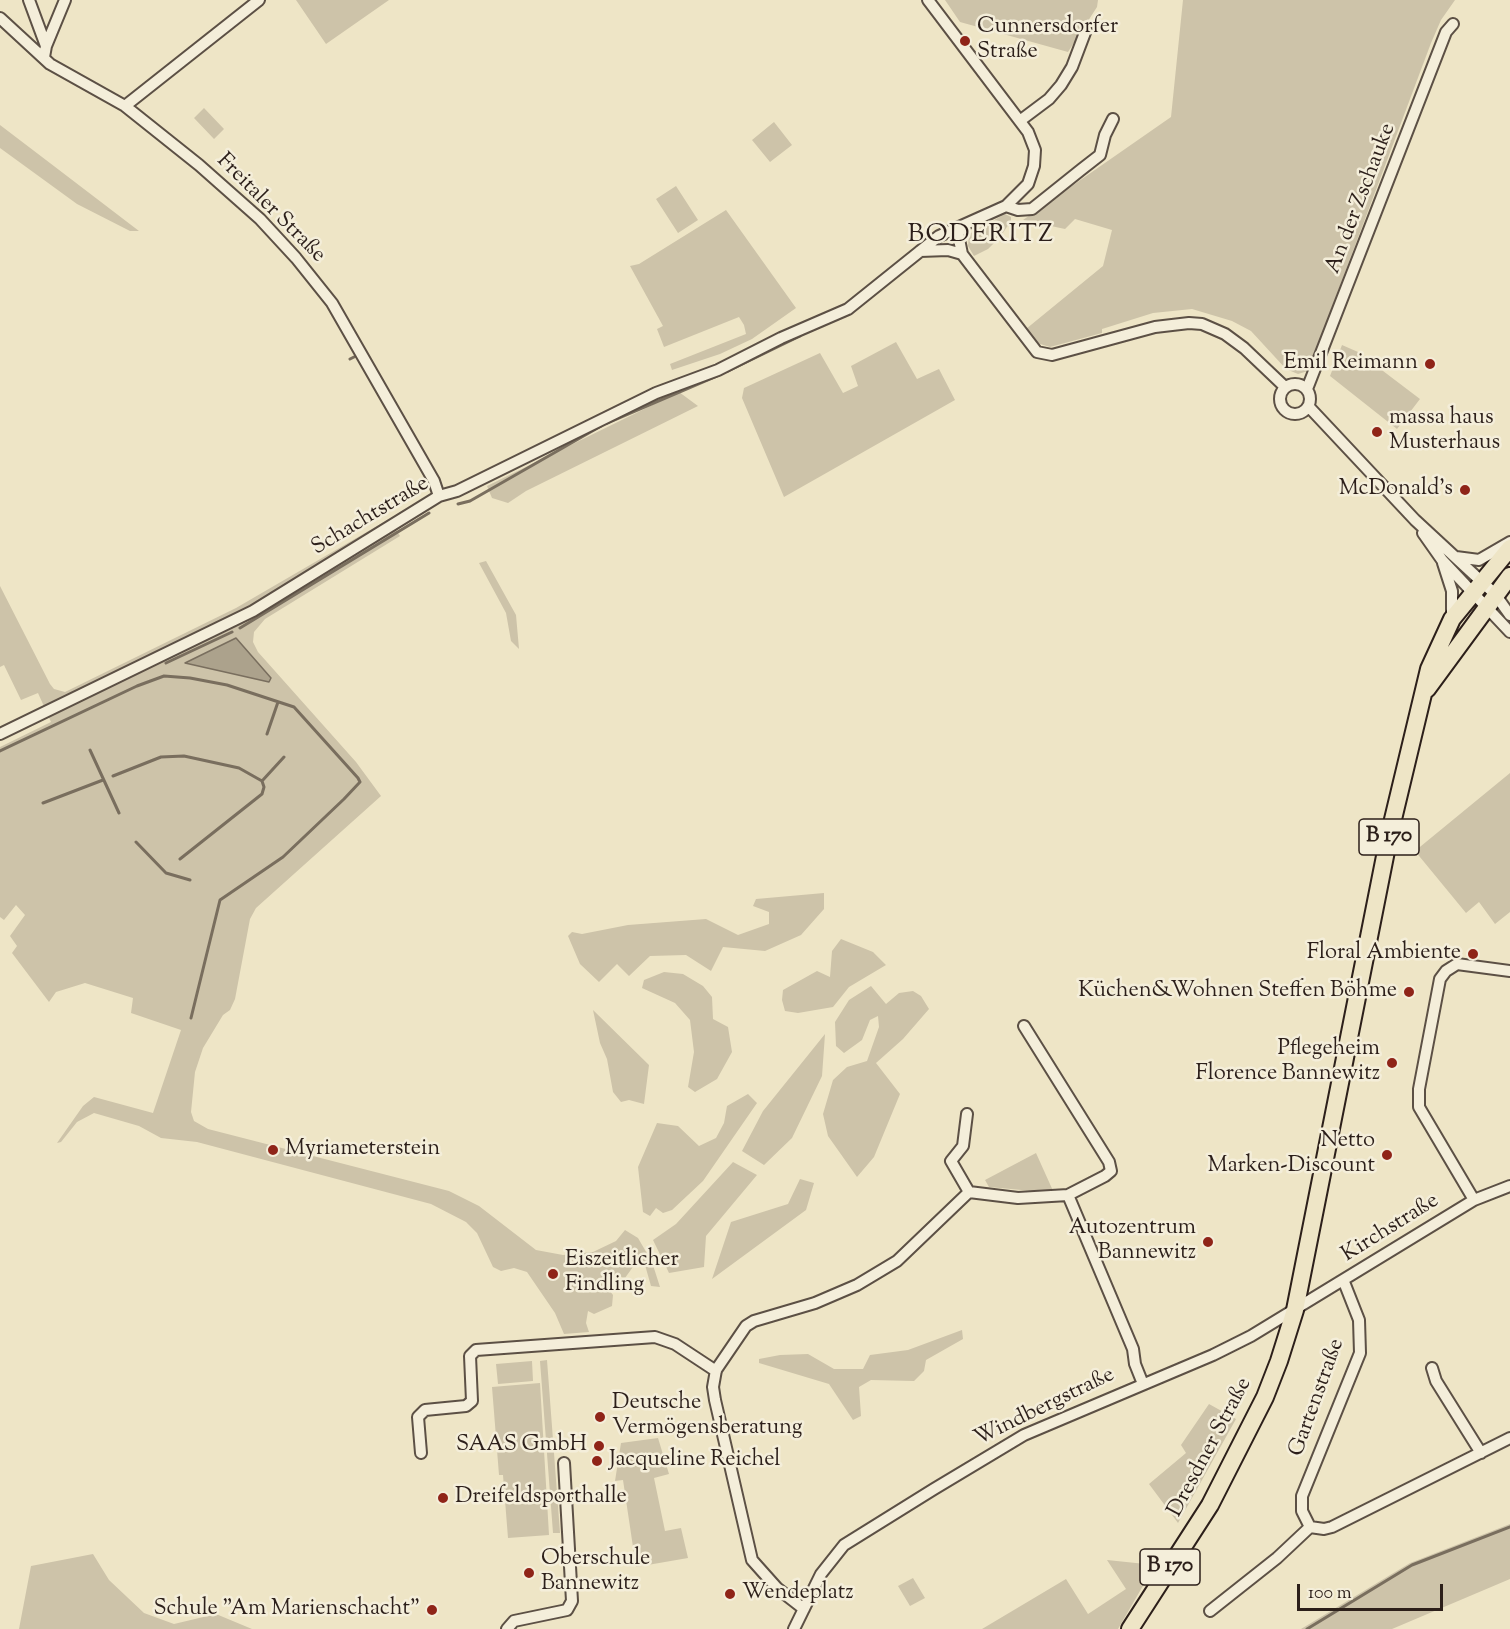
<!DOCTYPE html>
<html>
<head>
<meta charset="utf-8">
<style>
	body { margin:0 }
	#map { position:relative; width:1510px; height:1629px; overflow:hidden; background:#eee5c6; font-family:"Sorts Mill Goudy",serif }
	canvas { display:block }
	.scale { position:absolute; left:1297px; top:1584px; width:146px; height:27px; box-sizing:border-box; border:3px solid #2c1f1a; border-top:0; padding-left:8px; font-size:18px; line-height:21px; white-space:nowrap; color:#2c1f1a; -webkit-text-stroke:4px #f4eeda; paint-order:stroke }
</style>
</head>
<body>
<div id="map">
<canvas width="1510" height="1629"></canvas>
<div class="scale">100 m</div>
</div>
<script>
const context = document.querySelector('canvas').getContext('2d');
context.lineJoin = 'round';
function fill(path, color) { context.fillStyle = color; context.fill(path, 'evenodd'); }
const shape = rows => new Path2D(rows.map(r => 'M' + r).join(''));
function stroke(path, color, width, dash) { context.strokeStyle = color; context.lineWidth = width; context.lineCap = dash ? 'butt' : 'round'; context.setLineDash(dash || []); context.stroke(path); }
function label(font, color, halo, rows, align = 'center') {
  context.font = font + ' "Sorts Mill Goudy",serif'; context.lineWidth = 5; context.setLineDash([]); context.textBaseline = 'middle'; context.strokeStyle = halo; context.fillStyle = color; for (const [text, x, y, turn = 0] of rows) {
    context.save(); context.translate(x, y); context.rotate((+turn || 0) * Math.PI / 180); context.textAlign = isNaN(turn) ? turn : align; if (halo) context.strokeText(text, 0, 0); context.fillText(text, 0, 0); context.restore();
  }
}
fill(shape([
	[296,0,389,0,326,44],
	[945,0,1098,0,1097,7,1068,52,960,22],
	[1183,0,1455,0,1441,20,1431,43,1308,371,1298,374,1286,369,1251,331,1232,321,1192,309,1153,313,1102,329,1102,333,1050,347,1037,343,1026,329,1103,266,1112,230,1075,219,1065,229,1023,220,1171,117],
	[204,108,224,129,214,139,194,118],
	[774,122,792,145,770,162,752,140],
	[0,125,46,160,139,231,130,231,77,204,0,148],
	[676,186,698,220,678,233,656,199],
	[726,210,796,308,752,339,720,354,672,370,670,364,746,334,744,325,739,317,664,347,657,329,663,326,630,266,639,264],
	[1005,214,1011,217,1011,221,1000,237,988,249,974,256,968,246,969,234],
	[896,342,917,379,939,369,955,400,784,497,742,398,744,388,820,353,843,393,858,386,851,366],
	[1342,345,1358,352,1420,399,1397,429,1330,376],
	[679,392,698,406,526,491,508,503,492,498,487,486],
	[389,519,400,536,265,619,254,632,253,642,258,652,356,762,381,796,256,908,250,919,235,999,230,1010,223,1015,203,1048,195,1072,191,1112,194,1121,208,1129,449,1191,479,1206,536,1250,563,1255,593,1252,616,1241,625,1230,638,1238,652,1262,660,1287,651,1286,645,1265,635,1264,625,1278,615,1275,601,1288,609,1290,613,1295,612,1306,594,1314,588,1311,586,1323,589,1332,564,1334,555,1313,527,1272,514,1268,501,1271,493,1267,477,1233,466,1222,431,1204,197,1142,161,1138,139,1126,94,1113,77,1122,61,1142,57,1143,83,1106,94,1097,153,1113,181,1030,131,1013,133,998,85,983,56,992,49,1002,12,953,17,946,10,936,25,915,16,905,4,920,0,917,0,747,51,722,38,693,21,700,4,665,0,667,0,586,50,684,54,689,65,692,236,608],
	[486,561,516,615,519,649,511,641,506,613,479,563],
	[1510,773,1510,912,1495,924,1479,902,1466,913,1415,851],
	[824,893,824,909,801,935,765,951,723,947,711,971,686,955,650,956,629,976,617,964,599,982,580,964,568,936,572,932,582,934,628,925,706,919,738,935,769,924,769,912,753,906,756,899],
	[841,939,873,952,886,965,849,987,833,1007,798,1013,785,1011,782,1000,783,990,817,971,830,977,832,951],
	[664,972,683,974,703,986,712,997,713,1019,728,1027,732,1052,717,1079,695,1092,688,1087,694,1052,690,1020,675,1003,642,988,644,980],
	[871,986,886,1004,899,993,913,991,921,996,929,1009,903,1039,876,1063,900,1094,874,1157,857,1177,828,1136,823,1114,833,1080,847,1067,867,1061,879,1027,878,1016,870,1020,862,1040,844,1053,836,1046,835,1022,849,1000],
	[593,1010,649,1065,644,1104,629,1100,621,1102,613,1092,607,1059,600,1043],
	[825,1034,822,1076,792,1138,764,1165,742,1151,763,1111],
	[748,1094,757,1103,703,1181,672,1210,663,1213,656,1208,650,1216,643,1212,638,1167,657,1123,678,1126,699,1146,716,1138,724,1123,727,1106],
	[1036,1153,1054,1193,989,1187,985,1180],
	[733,1162,757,1175,706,1236,704,1267,669,1273,653,1240,676,1224],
	[800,1179,814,1183,806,1210,712,1279,731,1222,788,1204],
	[962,1330,963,1339,926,1360,924,1371,914,1381,871,1380,859,1387,861,1416,853,1420,829,1384,759,1363,759,1359,780,1355,808,1354,834,1369,863,1369,870,1355,908,1350],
	[547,1360,560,1533,553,1533,540,1361],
	[532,1361,533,1381,498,1384,496,1364],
	[540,1383,549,1535,508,1538,503,1475,499,1475,492,1387],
	[1209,1404,1236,1419,1178,1523,1149,1484,1186,1453,1181,1445],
	[658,1438,669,1474,654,1478,665,1531,681,1528,688,1558,636,1567,623,1480,615,1481,621,1443],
	[1510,1524,1510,1579,1392,1629,1301,1629,1410,1563],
	[93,1554,109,1580,144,1613,174,1624,216,1614,252,1629,19,1629,31,1566],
	[1107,1560,1155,1565,1118,1629,982,1629,1066,1579,1088,1614,1126,1589],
	[913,1578,925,1598,910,1606,898,1586]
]), '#cdc3a9');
const water = shape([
	[236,638,271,678,269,682,185,663,236,638]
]);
fill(water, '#aca28c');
stroke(water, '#796e5e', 1.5);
stroke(shape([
	[350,359,354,357],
	[728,371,800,336],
	[607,423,719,375],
	[458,504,470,501,601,426],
	[240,628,429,513],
	[166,663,232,632],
	[267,734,278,702],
	[90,750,119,813],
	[0,751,137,686,164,676,190,678,227,685,294,707,358,778,360,782,344,799,283,857,220,900,191,1018],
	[113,776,161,757,184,756,239,768,262,781,264,787,262,794,180,859],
	[262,781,284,757],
	[43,803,103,780],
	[136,842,166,873,190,880],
	[1307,1629,1412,1565,1510,1527]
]), '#796e5e', 3);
const minor = shape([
	[29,0,46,46,44,57],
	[0,18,50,64,125,106,199,165,260,219,296,258,332,303,434,481,439,496],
	[46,46,65,0],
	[125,106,259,0],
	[1021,120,1049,99,1061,85,1072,67,1086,30],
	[1006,206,1018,210,1032,209,1082,169,1100,155,1105,135,1113,119],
	[963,226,958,234,962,254,1037,352,1052,355,1155,327,1189,323,1202,324,1225,334,1244,348,1285,387],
	[920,251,948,250,962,254],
	'1280 399a15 15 0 1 1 30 0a15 15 0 1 1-30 0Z',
	[1307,389,1446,32,1453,24],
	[1309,407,1415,520,1495,594,1510,615],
	[1423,533,1442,560,1510,632],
	[1456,557,1479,560,1510,542],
	[1443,563,1452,591,1452,618],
	[0,734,253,611,439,496,457,491,656,393,718,370,781,338,848,309,939,236,1006,206,1028,184,1034,166,1035,150,1028,132,928,0],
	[1024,1026,1109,1162,1111,1171,1105,1176,1068,1195],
	[967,1114,963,1146,951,1161,969,1192],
	[1474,1200,1419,1107,1419,1089,1440,979,1446,971,1457,964,1510,971],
	[1344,1282,1359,1320,1360,1353,1302,1496,1302,1511,1310,1527,1324,1529,1332,1527,1510,1438],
	[1432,1368,1436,1381,1481,1453],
	[421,1453,418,1417,425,1410,466,1406,472,1401,470,1356,476,1350,655,1337,675,1344,716,1371],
	[804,1609,777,1588,752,1560,715,1400,713,1387,716,1370,746,1326,754,1321,815,1303,857,1285,897,1261,969,1192,1018,1198,1068,1195,1133,1349,1135,1364,1143,1384],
	[1210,1611,1277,1558,1310,1527],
	[507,1629,514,1621,567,1610,572,1601,564,1463],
	[794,1629,821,1574,844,1545,934,1489,1024,1435,1213,1355,1251,1336,1474,1200,1510,1186]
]);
const primary = shape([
	[1427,689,1510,576],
	[1130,1629,1210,1505,1265,1397,1279,1361,1295,1310,1389,836,1429,669,1452,619,1510,548]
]);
stroke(minor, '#5c5045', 14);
stroke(primary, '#2c1f1a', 20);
stroke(minor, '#f4eeda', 10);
stroke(primary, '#eee5c6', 16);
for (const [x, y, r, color] of [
	[965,41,6,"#8f2418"],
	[1430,364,6,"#8f2418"],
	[1377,432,6,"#8f2418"],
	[1465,490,6,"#8f2418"],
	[1473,954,6,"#8f2418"],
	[1409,992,6,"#8f2418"],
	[1392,1063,6,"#8f2418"],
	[273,1150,6,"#8f2418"],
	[1387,1155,6,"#8f2418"],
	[1208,1242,6,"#8f2418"],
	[553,1274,6,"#8f2418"],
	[600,1417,6,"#8f2418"],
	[599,1446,6,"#8f2418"],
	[597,1461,6,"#8f2418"],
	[443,1498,6,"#8f2418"],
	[529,1573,6,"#8f2418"],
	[730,1594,6,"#8f2418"],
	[432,1610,6,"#8f2418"]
]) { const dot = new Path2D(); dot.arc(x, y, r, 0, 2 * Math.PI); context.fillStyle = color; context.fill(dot); stroke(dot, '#f4eeda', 2); }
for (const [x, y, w] of [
	[1389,837,60],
	[1170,1567,60]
]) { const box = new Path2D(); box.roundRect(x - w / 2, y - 18, w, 36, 4.5); context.fillStyle = '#f4eeda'; context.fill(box); stroke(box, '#2c1f1a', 1.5); }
label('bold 21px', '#2c1f1a', null, [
	["B 170",1389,837],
	["B 170",1170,1567]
]);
label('22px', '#2c1f1a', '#f4eeda', [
	["Cunnersdorfer",977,28],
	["Straße",977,53],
	["Emil Reimann",1418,364,"right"],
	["massa haus",1389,419],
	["Musterhaus",1389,444],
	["McDonald's",1453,490,"right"],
	["Floral Ambiente",1461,954,"right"],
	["Küchen&Wohnen Steffen Böhme",1397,992,"right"],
	["Pflegeheim",1380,1050,"right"],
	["Florence Bannewitz",1380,1075,"right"],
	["Netto",1375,1142,"right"],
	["Marken-Discount",1375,1167,"right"],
	["Myriameterstein",285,1150],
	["Autozentrum",1196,1229,"right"],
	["Bannewitz",1196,1254,"right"],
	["Eiszeitlicher",565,1261],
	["Findling",565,1286],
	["Deutsche",612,1404],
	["Vermögensberatung",612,1429],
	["SAAS GmbH",587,1446,"right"],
	["Jacqueline Reichel",609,1461],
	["Dreifeldsporthalle",455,1498],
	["Oberschule",541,1560],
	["Bannewitz",541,1585],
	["Wendeplatz",742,1594],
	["Schule \"Am Marienschacht\"",420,1610,"right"]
], 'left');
label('22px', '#2c1f1a', '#f4eeda', [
	["An der Zschauke",1362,199,-69],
	["Freitaler Straße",270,209,45],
	["Schachtstraße",371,517,-31],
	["Kirchstraße",1391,1229,-32],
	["Gartenstraße",1318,1398,-70],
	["Windbergstraße",1045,1408,-26],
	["Dresdner Straße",1211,1448,-62]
]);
context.letterSpacing = '1.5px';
label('26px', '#2c1f1a', '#f4eeda', [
	["BODERITZ",981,237]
]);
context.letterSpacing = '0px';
</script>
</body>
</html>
